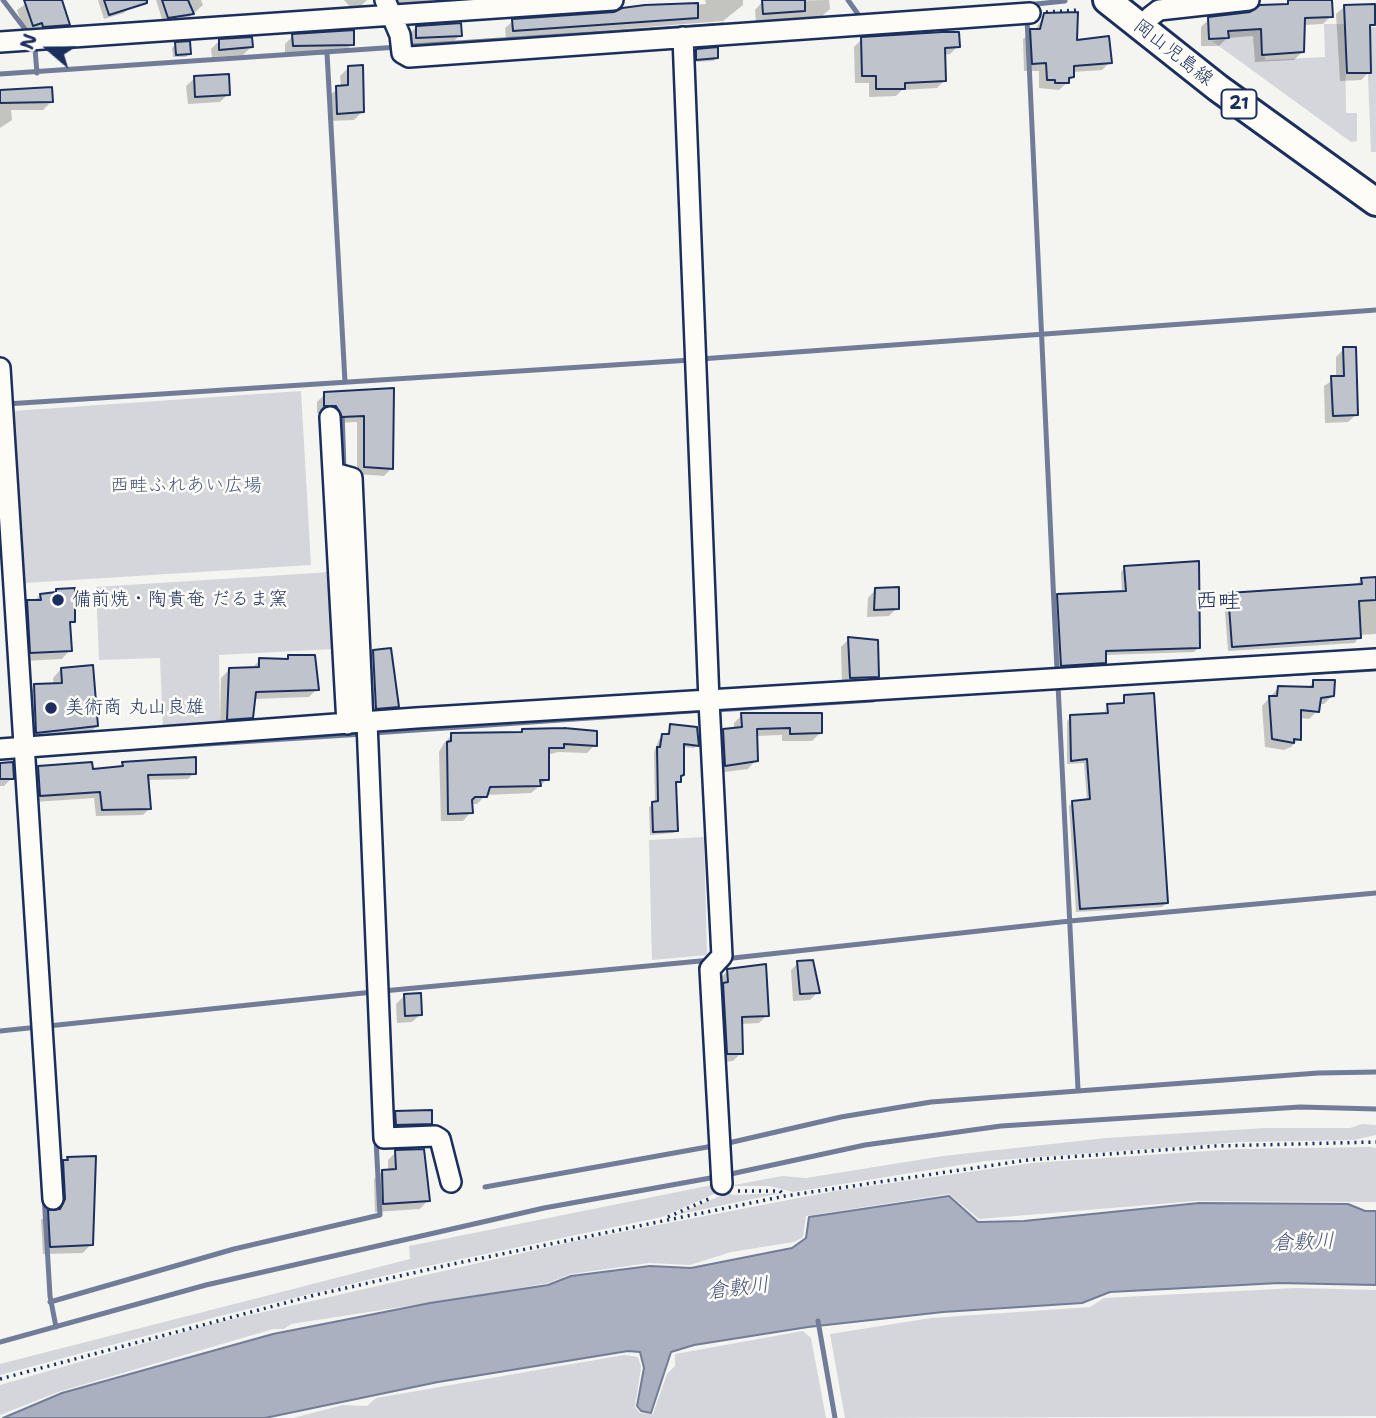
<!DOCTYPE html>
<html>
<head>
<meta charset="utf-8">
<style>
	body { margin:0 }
	#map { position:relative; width:1376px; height:1418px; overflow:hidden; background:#f4f4f1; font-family:"Shantell Sans",sans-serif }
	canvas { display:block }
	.north { position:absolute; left:14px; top:14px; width:70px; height:70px; -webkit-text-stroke:5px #fdfcf7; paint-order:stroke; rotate:290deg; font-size:19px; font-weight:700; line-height:28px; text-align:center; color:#1b2f5e }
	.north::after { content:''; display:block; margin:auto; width:24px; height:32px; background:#1b2f5e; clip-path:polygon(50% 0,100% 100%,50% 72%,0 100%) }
</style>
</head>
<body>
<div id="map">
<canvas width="1376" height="1418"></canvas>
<div class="north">N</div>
</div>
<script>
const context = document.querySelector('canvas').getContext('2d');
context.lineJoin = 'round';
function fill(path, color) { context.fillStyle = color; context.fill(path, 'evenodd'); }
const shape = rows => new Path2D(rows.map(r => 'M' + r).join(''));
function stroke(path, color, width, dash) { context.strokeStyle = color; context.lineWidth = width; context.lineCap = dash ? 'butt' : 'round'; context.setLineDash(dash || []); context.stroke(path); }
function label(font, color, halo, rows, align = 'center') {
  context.font = font + ' "Shantell Sans","Klee One",sans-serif'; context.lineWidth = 5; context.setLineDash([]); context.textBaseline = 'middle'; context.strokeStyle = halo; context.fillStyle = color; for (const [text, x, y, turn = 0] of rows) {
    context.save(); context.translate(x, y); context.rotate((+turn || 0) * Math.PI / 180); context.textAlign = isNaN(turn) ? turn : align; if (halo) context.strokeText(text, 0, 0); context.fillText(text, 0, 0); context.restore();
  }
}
fill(shape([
	[1227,6,1246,11,1246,19,1253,23,1254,30,1263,30,1265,60,1325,57,1324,24,1345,24,1346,113,1357,113,1357,141,1351,142,1212,41,1230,39],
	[1366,27,1376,27,1376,152,1371,152],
	[301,391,311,565,25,583,13,411],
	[331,572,333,649,219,655,220,725,163,730,160,658,99,660,96,587],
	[704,837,707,955,652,960,649,840],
	[1362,1124,1376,1125,1376,1135,1354,1140,1241,1142,985,1161,793,1192,769,1186,729,1186,782,1176,806,1178,943,1156,1106,1138,1265,1128,1350,1128],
	[1370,1147,1376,1148,1376,1202,1196,1201,979,1219,949,1194,806,1216,803,1237,794,1242,731,1252,690,1265,649,1263,571,1274,548,1283,492,1293,291,1324,284,1329,273,1329,58,1392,0,1415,0,1385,211,1324,575,1241,835,1191,1032,1163,1237,1149],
	[717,1184,714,1194,662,1217,404,1271,216,1317,0,1375,0,1364,410,1259,409,1246],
	[723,1192,733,1195,781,1193,676,1215,720,1196],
	[1296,1288,1376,1290,1376,1416,845,1418,830,1334,931,1318,1090,1307,1104,1298],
	[803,1331,811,1338,826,1418,293,1418,343,1405,367,1406,376,1398,624,1355,638,1357,641,1367,635,1407,640,1413,653,1414,667,1374,675,1366,675,1354]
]), '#d4d6db');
const water = shape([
	[949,1196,978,1222,1024,1221,1199,1203,1348,1204,1365,1211,1376,1211,1376,1285,1279,1283,1110,1292,1082,1303,943,1312,808,1327,694,1345,671,1352,651,1413,641,1411,637,1406,644,1368,640,1352,628,1351,438,1382,265,1418,3,1418,62,1393,273,1334,430,1303,548,1285,571,1276,650,1266,691,1268,792,1248,806,1238,809,1217,949,1196]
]);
fill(water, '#aab0bf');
stroke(water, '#717c98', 2);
fill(shape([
	[32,0,62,0,68,24,60,32,25,33,17,10],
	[98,0,127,0,129,8,124,13,104,19],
	[156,0,201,0,203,5,187,19,163,22],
	[344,0,367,0,359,8,351,8],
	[388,0,473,0,391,10],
	[705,0,743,0,743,5,723,21,506,38,505,28,513,21,706,4],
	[829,0,830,9,821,17,756,22,755,10,763,1],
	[1289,0,1331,0,1331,16,1323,24,1303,25,1302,52,1294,60,1255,62,1253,36,1227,38,1219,46,1201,46,1201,27,1209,19,1251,14,1284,6],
	[1345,6,1369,72,1361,80,1340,81,1336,14],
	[1045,15,1076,42,1110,62,1102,70,1073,72,1073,77,1059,90,1039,88,1039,71,1024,71,1023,39,1034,31],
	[416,27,460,35,452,43,409,45,408,36],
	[293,36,352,44,344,52,285,53,285,44],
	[862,39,958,46,950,54,943,55,945,80,937,88,902,90,896,96,869,97,869,83,855,83,854,47],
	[219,41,251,47,243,55,212,57,211,49],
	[176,44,190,53,186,57,173,57,172,48],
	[696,51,717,58,713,61,693,62,693,54],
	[348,68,362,112,354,120,329,121,328,96,341,87,340,76],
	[195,78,228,94,220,102,188,104,186,86],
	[0,92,51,102,43,110,11,110,12,120,0,128],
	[1344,349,1357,414,1348,422,1325,423,1324,386,1336,378,1336,357],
	[392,390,392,468,384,476,357,474,357,422,335,423,328,413,317,413,317,402,325,394],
	[1125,567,1198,648,1194,652,1104,655,1104,663,1100,667,1057,670,1053,601,1058,596,1122,593,1121,572],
	[1362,579,1376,579,1376,634,1359,635,1355,643,1228,651,1224,599,1229,594,1357,584],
	[876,589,897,608,889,616,867,617,868,598],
	[57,591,73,621,69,625,70,650,62,659,23,661,20,610,41,595],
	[849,639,878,676,869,684,842,686,841,647],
	[373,651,398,706,392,711,371,713,368,657],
	[314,657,317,689,309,697,254,699,252,717,243,725,220,727,221,678,229,670,251,669,260,660],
	[61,669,97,726,88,734,28,740,27,694,35,686,54,685,53,678],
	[1314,682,1332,696,1324,704,1318,704,1317,711,1309,719,1300,718,1299,739,1291,747,1284,750,1265,747,1262,706,1278,688,1306,689],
	[1125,697,1167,903,1162,907,1076,912,1069,806,1073,802,1087,801,1084,763,1067,764,1067,721,1071,717,1104,715,1106,708,1107,722,1109,707,1107,707,1121,705],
	[742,715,820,733,812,741,782,741,782,735,756,736,756,760,748,769,717,773,715,738,723,730,734,729,734,723],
	[670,726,697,745,694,748,682,747,679,781,675,785,677,830,673,833,650,835,649,807,655,803,654,752,659,739,666,736],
	[523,731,595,745,587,753,558,752,547,755,548,779,531,793,486,795,477,804,472,804,471,812,463,821,441,821,439,752,444,743,452,735,520,734],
	[123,763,194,773,188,779,147,780,149,809,143,815,96,816,94,798,34,802,32,774,38,767,91,771,118,768],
	[0,765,12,778,4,786,0,786],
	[798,963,818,992,810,1000,793,1001,791,970],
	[728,970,767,1015,759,1023,741,1024,741,1053,733,1061,719,1062,720,979],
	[404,996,421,1014,412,1022,397,1023,396,1004],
	[396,1113,430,1123,422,1131,388,1133,388,1121],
	[396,1152,428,1200,420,1209,375,1212,374,1179,383,1171,388,1171,388,1160],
	[68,1158,94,1158,91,1244,83,1253,43,1254,41,1220,49,1212,57,1211,55,1170]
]), '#0003');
stroke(shape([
	[3,0,28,33],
	[848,0,860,17],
	[1026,5,1065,1],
	[1027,18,1057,670],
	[35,49,37,73],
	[327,53,345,382],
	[0,74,723,25],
	[700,359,1376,310],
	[6,404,691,360],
	[342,410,344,470],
	[1249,676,1376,669],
	[1058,685,1078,1089],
	[715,710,873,700],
	[373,733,705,710],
	[114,750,363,734],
	[724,959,1070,921,1376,893],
	[383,991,711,960],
	[0,1031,373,992],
	[726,1175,865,1145,1001,1126,1300,1107,1376,1109],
	[485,1187,724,1144,841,1117,931,1102,1318,1073,1376,1072],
	[44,1194,50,1296,56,1327],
	[50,1302,234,1249,380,1215,376,1140],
	[818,1321,835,1418],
	[0,1342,206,1285,544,1208,716,1177]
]), '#717c98', 5);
const building = shape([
	[24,0,62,0,70,25,43,27,42,23,33,26,24,0],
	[104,0,147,0,147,3,109,15,104,0],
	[162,0,188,0,194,14,168,18,162,0],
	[762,0,805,0,805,11,763,14,762,0],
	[1288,0,1332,0,1333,17,1305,18,1304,52,1262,55,1261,29,1228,31,1229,38,1209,39,1208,17,1250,12,1260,5,1288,4,1288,0],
	[698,3,698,18,513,31,512,19,614,12,622,8,645,5,698,3],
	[1375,4,1375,25,1370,25,1371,73,1347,73,1344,5,1375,4],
	[1078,12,1077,40,1109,36,1112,63,1074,66,1074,77,1069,78,1069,83,1055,83,1055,80,1047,80,1046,63,1032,64,1030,29,1040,29,1044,13,1078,12],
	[461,23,462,36,416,38,416,26,461,23],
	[354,30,354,45,293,46,292,34,354,30],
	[942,32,959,32,960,47,945,48,946,81,905,83,905,89,876,89,876,76,862,76,861,37,942,32],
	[252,37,253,47,219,50,219,39,252,37],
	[190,41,191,54,176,55,175,42,190,41],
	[718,47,718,58,696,60,696,49,718,47],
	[363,65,364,112,337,114,336,86,348,85,348,66,363,65],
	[229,74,230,95,195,97,194,76,229,74],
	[52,87,53,102,0,103,0,90,52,87],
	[1343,347,1356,347,1358,415,1333,416,1331,376,1344,376,1343,347],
	[394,388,393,469,364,467,364,416,342,417,336,406,324,406,324,392,394,388],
	[1199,561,1200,648,1106,651,1106,663,1061,666,1057,594,1126,591,1124,566,1199,561],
	[1376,577,1376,600,1359,601,1361,638,1232,647,1228,593,1362,584,1361,578,1376,577],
	[899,587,899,609,874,610,875,588,899,587],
	[75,588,75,622,70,622,72,651,30,653,27,600,41,600,40,594,56,592,56,589,75,588],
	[848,637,878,640,879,677,850,678,848,637],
	[391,648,399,707,376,709,373,650,391,648],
	[288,655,315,655,319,690,256,692,253,718,227,720,229,668,259,667,259,658,288,659,288,655],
	[93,665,98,726,36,733,34,684,62,683,61,668,93,665],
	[1313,680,1335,680,1334,696,1321,698,1319,712,1301,710,1301,740,1294,739,1294,743,1272,739,1269,696,1277,696,1278,686,1313,687,1313,680],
	[1154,693,1168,903,1080,909,1072,801,1090,799,1087,759,1071,761,1070,715,1108,713,1107,704,1124,703,1124,695,1154,693],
	[741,713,822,713,822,733,790,734,790,728,757,729,758,761,725,766,723,729,742,727,741,713],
	[670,724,697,727,699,746,684,744,684,775,681,776,681,782,676,782,678,831,653,832,652,802,658,801,657,747,660,747,662,734,669,734,670,724],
	[564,728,597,731,597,746,564,744,564,748,549,748,549,780,540,780,541,786,490,787,487,797,475,797,472,800,473,813,448,814,447,742,451,741,451,733,522,732,522,729,564,728],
	[196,757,196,774,148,775,151,809,102,810,100,792,40,796,38,766,92,762,93,769,123,766,122,762,196,757],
	[13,762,14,779,0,779,0,763,13,762],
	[813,960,820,993,800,994,797,961,813,960],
	[766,964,769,1016,742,1017,743,1054,727,1054,723,983,728,982,727,969,766,964],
	[421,993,422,1015,405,1016,404,994,421,993],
	[432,1110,432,1124,396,1125,395,1111,432,1110],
	[424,1149,430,1201,383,1204,382,1170,396,1169,395,1150,424,1149],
	[96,1156,93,1245,50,1247,48,1210,60,1209,65,1199,63,1160,68,1160,67,1157,96,1156]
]);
fill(building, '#bfc3cc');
stroke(building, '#1b2f5e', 2);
const minor = shape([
	[385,0,400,35,402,53,409,57,1030,13],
	[1150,17,1159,10,1249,0],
	[683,37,709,701,722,956,710,969,722,1184],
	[0,42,613,0],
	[0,368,53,1199],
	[330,417,347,724],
	[334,473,352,478,363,722],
	[367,722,384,1138,435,1136,440,1139,451,1182],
	[0,749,416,718,1376,659]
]);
const major = shape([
	[1107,0,1218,88,1376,202]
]);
stroke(minor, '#1b2f5e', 24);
stroke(major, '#1b2f5e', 32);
stroke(shape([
	[1046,12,1078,10],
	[738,1191,780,1191,785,1196],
	[668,1217,711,1198],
	[0,1379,315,1295,453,1264,785,1196,1028,1160,1216,1146,1376,1142]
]), '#1b2f5e', 3.5, [2, 5]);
stroke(minor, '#fdfcf7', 19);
stroke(major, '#fdfcf7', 26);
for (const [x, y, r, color] of [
	[58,600,7,"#1b2f5e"],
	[51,708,7,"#1b2f5e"]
]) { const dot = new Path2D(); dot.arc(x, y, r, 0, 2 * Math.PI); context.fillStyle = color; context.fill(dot); stroke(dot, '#fdfcf7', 2.5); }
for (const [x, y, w] of [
	[1239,104,35]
]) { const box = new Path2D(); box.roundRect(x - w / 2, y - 14.5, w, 29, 5); context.fillStyle = '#fdfcf7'; context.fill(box); stroke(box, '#1b2f5e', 2); }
label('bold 18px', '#1b2f5e', null, [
	["21",1239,104]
]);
label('19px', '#1b2f5e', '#fdfcf7', [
	["岡山児島線",1173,53,38]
]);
label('19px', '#49597d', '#fdfcf7', [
	["西畦ふれあい広場",186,486]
]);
label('19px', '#1b2f5e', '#fdfcf7', [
	["備前焼・陶貴奄 だるま窯",72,600],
	["美術商 丸山良雄",65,708]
], 'left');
label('italic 21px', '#46567b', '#fdfcf7', [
	["倉敷川",1303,1243,-2],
	["倉敷川",738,1289,-7]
]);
label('23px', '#1b2f5e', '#fdfcf7', [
	["西畦",1218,602]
]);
</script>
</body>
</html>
